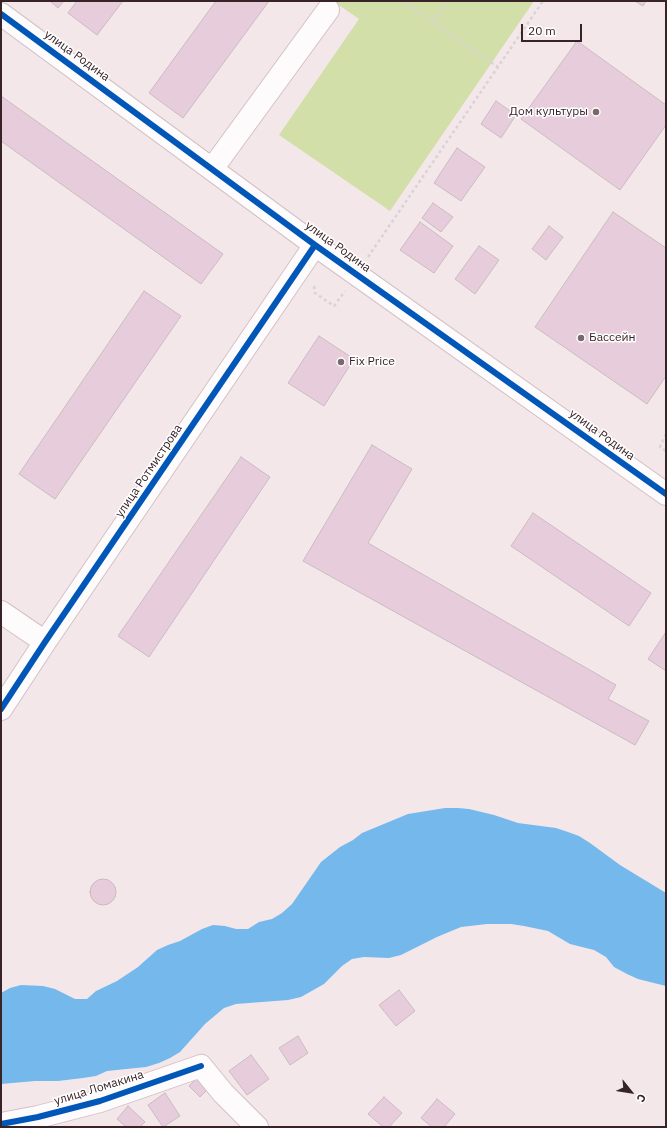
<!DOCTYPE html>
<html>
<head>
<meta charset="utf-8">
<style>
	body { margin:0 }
	#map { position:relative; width:667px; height:1128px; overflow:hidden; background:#f4e7ea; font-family:"IBM Plex Sans",sans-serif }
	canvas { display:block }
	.frame { position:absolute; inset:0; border:2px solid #382328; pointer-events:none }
	.north { position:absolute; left:611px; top:1072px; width:40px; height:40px; -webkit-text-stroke:3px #fff; paint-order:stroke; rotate:120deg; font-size:11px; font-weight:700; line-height:16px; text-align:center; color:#382328 }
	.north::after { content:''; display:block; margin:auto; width:14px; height:18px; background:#382328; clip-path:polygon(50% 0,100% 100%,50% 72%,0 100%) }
	.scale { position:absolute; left:521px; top:24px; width:61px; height:18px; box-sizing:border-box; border:2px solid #382328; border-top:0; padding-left:5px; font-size:12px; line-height:14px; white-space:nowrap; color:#382328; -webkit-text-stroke:3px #fff; paint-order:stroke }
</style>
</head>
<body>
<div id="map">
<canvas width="667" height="1128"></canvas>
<div class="frame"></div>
<div class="north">С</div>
<div class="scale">20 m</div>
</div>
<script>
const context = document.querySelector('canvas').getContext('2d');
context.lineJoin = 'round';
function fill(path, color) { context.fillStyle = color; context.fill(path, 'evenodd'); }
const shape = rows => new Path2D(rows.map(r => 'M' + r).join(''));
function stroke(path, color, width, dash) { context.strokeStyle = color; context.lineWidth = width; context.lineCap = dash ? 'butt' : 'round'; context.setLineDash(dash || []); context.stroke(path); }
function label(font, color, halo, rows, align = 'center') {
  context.font = font + ' "IBM Plex Sans",sans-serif'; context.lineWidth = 3; context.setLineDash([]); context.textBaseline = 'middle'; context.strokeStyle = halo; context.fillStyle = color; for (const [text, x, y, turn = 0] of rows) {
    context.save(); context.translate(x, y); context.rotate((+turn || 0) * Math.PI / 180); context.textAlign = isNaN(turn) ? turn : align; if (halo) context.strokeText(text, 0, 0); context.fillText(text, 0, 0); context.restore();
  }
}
fill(shape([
	[333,1,534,1,390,211,279,135,359,19]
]), '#d2dfa9');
fill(shape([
	[445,808,458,808,469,809,494,815,518,823,556,828,568,832,579,836,590,843,620,865,666,893,666,986,638,979,627,974,614,967,606,957,594,950,570,944,548,931,524,926,511,924,487,924,461,927,437,937,401,955,389,958,364,957,352,959,342,966,324,984,301,997,288,1000,236,1004,224,1008,205,1024,197,1033,180,1052,170,1058,159,1063,146,1067,107,1071,96,1076,83,1078,58,1081,35,1081,1,1084,1,993,10,988,21,985,43,986,55,989,75,999,87,999,96,991,117,981,138,967,157,950,168,945,180,941,202,929,213,925,225,926,236,929,248,929,259,922,272,919,282,913,292,904,321,862,340,847,353,840,362,833,408,814]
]), '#75b8ec');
const building = shape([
	[50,1,64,1,58,8,50,1],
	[77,1,123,1,97,35,68,13,77,1],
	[216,1,269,1,183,118,149,93,216,1],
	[635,1,646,1,643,6,635,1],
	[577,41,666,105,666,125,620,190,521,119,577,41],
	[1,96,223,254,201,284,1,141,1,96],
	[496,101,516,115,501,138,481,124,496,101],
	[457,148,485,167,461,201,434,183,457,148],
	[433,203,453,217,441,232,422,218,433,203],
	[613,212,666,248,666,376,647,404,535,327,613,212],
	[420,222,453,246,434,273,400,250,420,222],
	[549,226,563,237,546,260,532,249,549,226],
	[479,246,499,260,475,294,455,279,479,246],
	[144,291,181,316,55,499,19,474,144,291],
	[319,336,354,359,324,406,288,383,319,336],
	[372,445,412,469,368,543,616,685,608,699,649,721,635,745,303,561,372,445],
	[241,457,270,477,149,657,118,636,241,457],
	[533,513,651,593,629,626,511,546,533,513],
	[666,632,666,671,648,659,666,632],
	'90 892a13 13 0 1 1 26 0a13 13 0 1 1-26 0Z',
	[399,990,415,1011,396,1026,379,1005,399,990],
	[298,1036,308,1053,290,1065,279,1048,298,1036],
	[251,1055,269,1079,247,1095,229,1071,251,1055],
	[197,1078,208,1089,200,1097,189,1086,197,1078],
	[165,1093,180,1116,163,1127,148,1105,165,1093],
	[384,1097,402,1113,389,1127,383,1127,368,1114,384,1097],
	[437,1099,455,1114,444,1127,432,1127,421,1118,437,1099],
	[128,1106,145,1122,140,1127,126,1127,117,1119,128,1106]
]);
fill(building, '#e7cddb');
stroke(building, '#c9bac1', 1);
const minor = shape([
	[1,14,315,245,666,494],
	[212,169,328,10],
	[1,612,45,642],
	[1,709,45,642,315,245],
	[1,1124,38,1117,100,1101,201,1066,223,1093,257,1127]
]);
stroke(minor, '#d3c1c5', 24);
stroke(shape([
	[402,1,498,67],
	[432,22,447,1],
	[368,257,543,1],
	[314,286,315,293,334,306,345,291],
	[666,434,660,447,666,451]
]), '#d8d3d5', 2.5, [3, 3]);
stroke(minor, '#fdfbfc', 22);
stroke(shape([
	[1,14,315,245,666,494],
	[1,709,45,642,315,245],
	[1,1124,38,1117,100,1101,201,1066]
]), '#0057b8', 6);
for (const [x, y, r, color] of [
	[596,112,4,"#7a686c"],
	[581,338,4,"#7a686c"],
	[341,362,4,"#7a686c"]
]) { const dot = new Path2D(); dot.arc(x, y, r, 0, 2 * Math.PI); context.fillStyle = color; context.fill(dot); stroke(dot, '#fff', 1.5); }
label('12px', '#382328', '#fff', [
	["улица Родина",77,56,36],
	["улица Родина",338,247,36],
	["улица Родина",602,435,36],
	["улица Ротмистрова",149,471,-56],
	["улица Ломакина",99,1088,-17]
]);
label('12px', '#382328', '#fff', [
	["Дом культуры",588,112,"right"],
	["Бассейн",589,338],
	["Fix Price",349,362]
], 'left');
</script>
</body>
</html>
